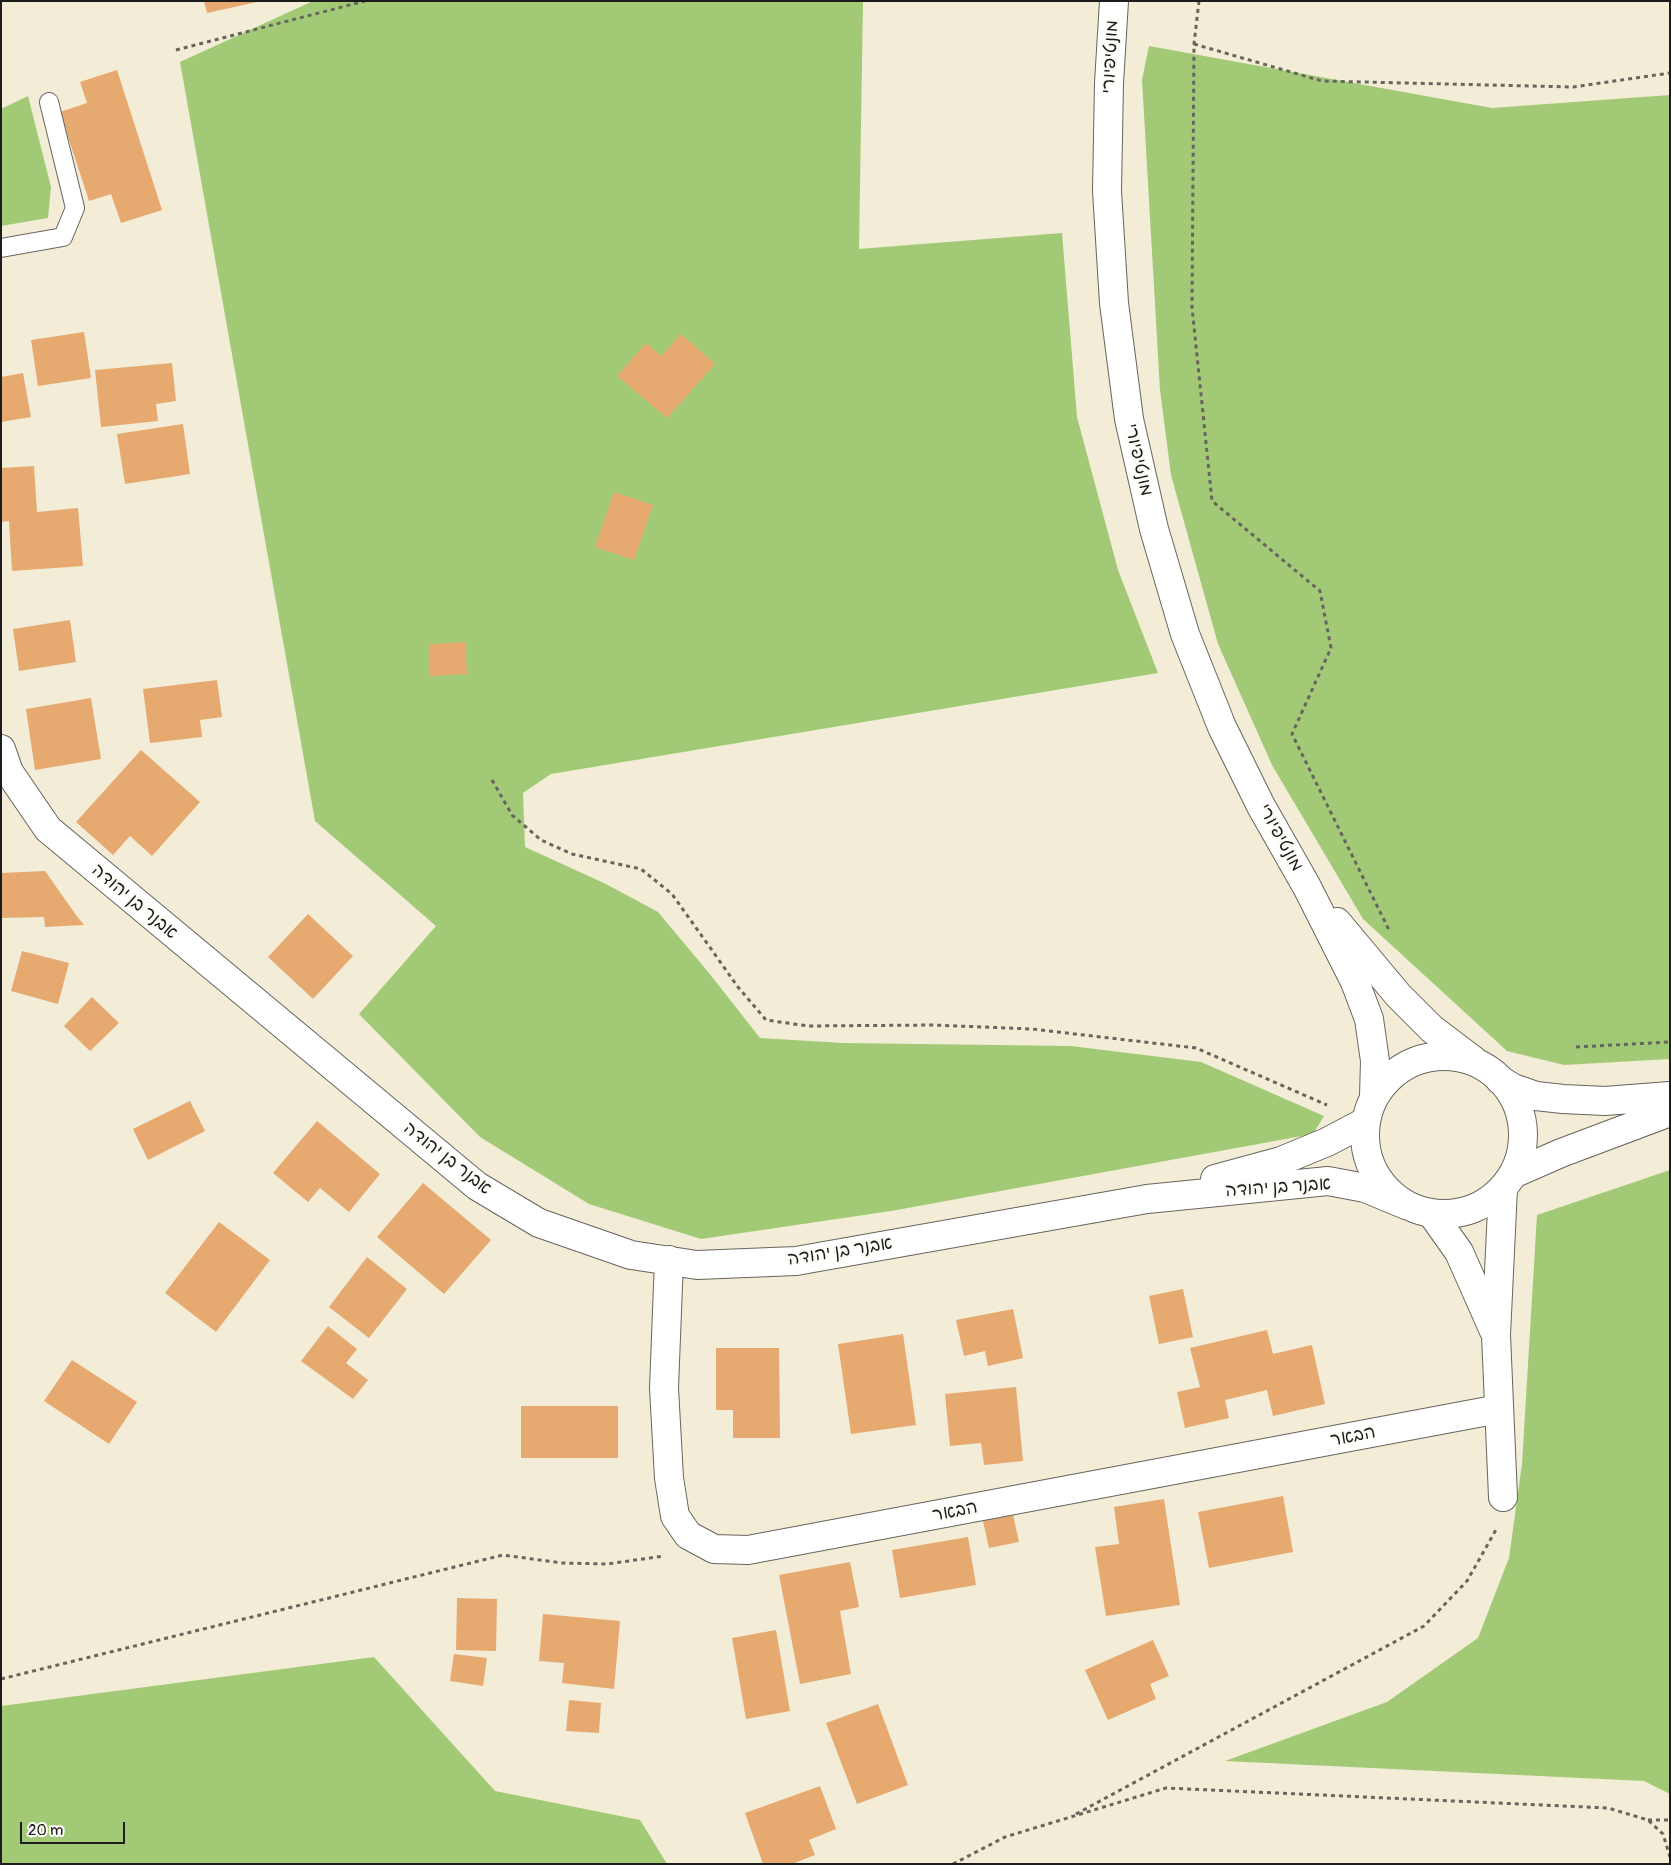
<!DOCTYPE html>
<html>
<head>
<meta charset="utf-8">
<style>
	body { margin:0 }
	#map { position:relative; width:1671px; height:1865px; overflow:hidden; background:#f3ecd7; font-family:Pangolin,sans-serif }
	canvas { display:block }
	.frame { position:absolute; inset:0; border:2px solid #1c1c1c; pointer-events:none }
	.scale { position:absolute; left:20px; top:1822px; width:105px; height:22px; box-sizing:border-box; border:2px solid #1c1c1c; border-top:0; padding-left:6px; font-size:15px; line-height:18px; white-space:nowrap; color:#1c1c1c; -webkit-text-stroke:4px #fdfcf7; paint-order:stroke }
</style>
</head>
<body>
<div id="map">
<canvas width="1671" height="1865"></canvas>
<div class="frame"></div>
<div class="scale">20 m</div>
</div>
<script>
const context = document.querySelector('canvas').getContext('2d');
context.lineJoin = 'round';
function fill(path, color) { context.fillStyle = color; context.fill(path, 'evenodd'); }
const shape = rows => new Path2D(rows.map(r => 'M' + r).join(''));
function stroke(path, color, width, dash) { context.strokeStyle = color; context.lineWidth = width; context.lineCap = dash ? 'butt' : 'round'; context.setLineDash(dash || []); context.stroke(path); }
function label(font, color, halo, rows, align = 'center') {
  context.font = font + ' Pangolin,"Playpen Sans Hebrew",sans-serif'; context.lineWidth = 5; context.setLineDash([]); context.textBaseline = 'middle'; context.strokeStyle = halo; context.fillStyle = color; for (const [text, x, y, turn = 0] of rows) {
    context.save(); context.translate(x, y); context.rotate((+turn || 0) * Math.PI / 180); context.textAlign = isNaN(turn) ? turn : align; if (halo) context.strokeText(text, 0, 0); context.fillText(text, 0, 0); context.restore();
  }
}
fill(shape([
	[313,1,863,1,859,249,1062,233,1077,417,1118,570,1158,673,551,774,523,793,525,847,606,884,658,912,709,973,760,1038,843,1043,1071,1046,1201,1062,1324,1116,1313,1134,891,1211,701,1239,589,1204,480,1137,359,1014,436,926,315,821,180,62],
	[1149,46,1492,108,1670,95,1670,1059,1564,1065,1507,1051,1363,919,1272,765,1218,644,1171,475,1160,390,1142,80],
	[28,96,51,187,48,218,1,226,1,109],
	[1670,1170,1670,1794,1644,1781,1225,1761,1387,1702,1478,1638,1509,1558,1522,1464,1537,1215],
	[374,1657,495,1791,640,1820,667,1864,1,1864,1,1706]
]), '#a2ca76');
fill(shape([
	[204,1,257,1,257,2,207,13],
	[117,70,162,210,121,223,111,194,89,201,60,112,87,103,80,82],
	[84,332,91,378,38,386,31,340],
	[681,334,715,364,667,418,617,376,646,343,661,356],
	[172,363,176,401,156,404,158,421,101,427,95,370],
	[23,373,31,417,1,422,1,377],
	[183,424,190,474,125,484,117,434],
	[34,466,37,512,78,508,83,566,12,571,9,521,1,522,1,468],
	[614,492,653,505,634,560,595,547],
	[70,620,76,662,19,671,13,629],
	[465,642,467,674,430,676,429,644],
	[217,680,222,717,200,720,202,737,150,743,143,689],
	[91,698,101,759,35,770,26,709],
	[141,750,200,802,152,856,130,836,113,855,76,822],
	[45,871,76,915,84,925,45,927,44,917,1,918,1,873],
	[308,914,353,956,313,999,268,957],
	[22,951,69,963,58,1004,11,991],
	[92,997,119,1023,90,1051,64,1026],
	[190,1101,205,1131,148,1160,133,1129],
	[317,1121,380,1174,349,1212,320,1188,308,1202,273,1173],
	[423,1183,491,1240,444,1294,377,1237],
	[219,1222,270,1260,216,1332,165,1293],
	[367,1257,407,1289,369,1338,329,1307],
	[1183,1289,1193,1337,1159,1344,1149,1296],
	[1013,1309,1023,1358,988,1366,985,1351,964,1356,956,1320],
	[328,1326,357,1349,346,1363,368,1380,353,1399,301,1361],
	[1267,1330,1273,1354,1312,1345,1325,1404,1273,1416,1267,1390,1225,1400,1229,1418,1185,1428,1177,1392,1200,1387,1190,1348],
	[903,1334,916,1425,851,1434,838,1344],
	[716,1348,779,1348,780,1438,733,1438,733,1410,716,1410],
	[72,1360,137,1402,109,1444,44,1401],
	[1016,1387,1023,1461,984,1465,981,1443,950,1446,945,1394],
	[521,1406,618,1406,618,1458,521,1458],
	[1283,1496,1293,1552,1209,1568,1198,1512],
	[1164,1499,1180,1605,1106,1616,1095,1547,1119,1544,1114,1507],
	[1011,1506,1019,1542,989,1548,981,1512],
	[968,1537,976,1585,900,1598,892,1550],
	[850,1562,859,1607,840,1611,851,1674,800,1684,779,1575],
	[457,1598,497,1599,496,1651,456,1650],
	[543,1614,620,1621,614,1689,562,1683,564,1663,539,1661],
	[776,1630,790,1711,746,1719,732,1638],
	[1153,1640,1169,1676,1150,1684,1156,1699,1108,1720,1085,1670],
	[454,1654,487,1658,483,1686,450,1681],
	[569,1700,601,1703,599,1733,566,1731],
	[878,1704,908,1785,857,1804,826,1723],
	[820,1786,836,1829,809,1840,815,1855,792,1864,763,1864,745,1813]
]), '#e6aa71');
const lane = shape([
	[1,248,63,237,75,208,49,102]
]);
const street = shape([
	[1,749,9,772,48,829,477,1186,539,1223,631,1255,697,1265,796,1261,1147,1199,1328,1181,1365,1188,1406,1205],
	[1215,1179,1281,1161,1327,1142,1365,1122],
	[1503,1188,1496,1335,1503,1497],
	[1432,1214,1459,1252,1494,1331],
	[669,1260,664,1388,669,1478,675,1516,688,1535,714,1549,748,1550,1499,1409]
]);
const secondary = shape([
	[1114,1,1109,83,1107,191,1114,303,1129,419,1154,529,1185,634,1222,727,1261,806,1307,887,1355,982,1369,1019,1375,1061,1374,1096],
	[1337,922,1398,995,1432,1029,1473,1060],
	'1365 1135a79 79 0 1 1 158 0a79 79 0 1 1-158 0Z',
	[1500,1080,1513,1088,1536,1096,1563,1099,1605,1101,1670,1096],
	[1513,1174,1561,1153,1670,1112]
]);
stroke(lane, '#67655d', 20);
stroke(street, '#67655d', 30);
stroke(secondary, '#67655d', 30);
stroke(shape([
	[1199,1,1194,44,1192,307,1212,501,1320,591,1331,648,1292,734,1390,932],
	[1194,44,1322,81,1573,87,1670,73],
	[176,50,365,1],
	[492,780,512,815,541,840,572,854,641,869,672,894,738,987,766,1020,808,1026,933,1025,1032,1029,1196,1048,1327,1105],
	[1576,1047,1670,1042],
	[1,1679,503,1555,562,1563,607,1564,664,1556],
	[1076,1814,1424,1626,1467,1581,1497,1528],
	[1648,1820,1670,1820],
	[953,1864,1005,1837,1166,1788,1608,1808,1648,1820,1663,1834,1670,1857]
]), '#67655d', 3, [4, 4]);
stroke(lane, '#fff', 18);
stroke(street, '#fff', 28);
stroke(secondary, '#fff', 28);
label('18px', '#1c1c1c', '#fdfcf7', [
	["מונטיפיורי",1111,57,-87],
	["מונטיפיורי",1138,460,77],
	["מונטיפיורי",1280,838,61],
	["אבנר בן יהודה",134,902,40],
	["אבנר בן יהודה",447,1159,38],
	["אבנר בן יהודה",1278,1188,-4],
	["אבנר בן יהודה",840,1252,-9],
	["הבאר",1353,1437,-11],
	["הבאר",955,1512,-11]
]);
</script>
</body>
</html>
